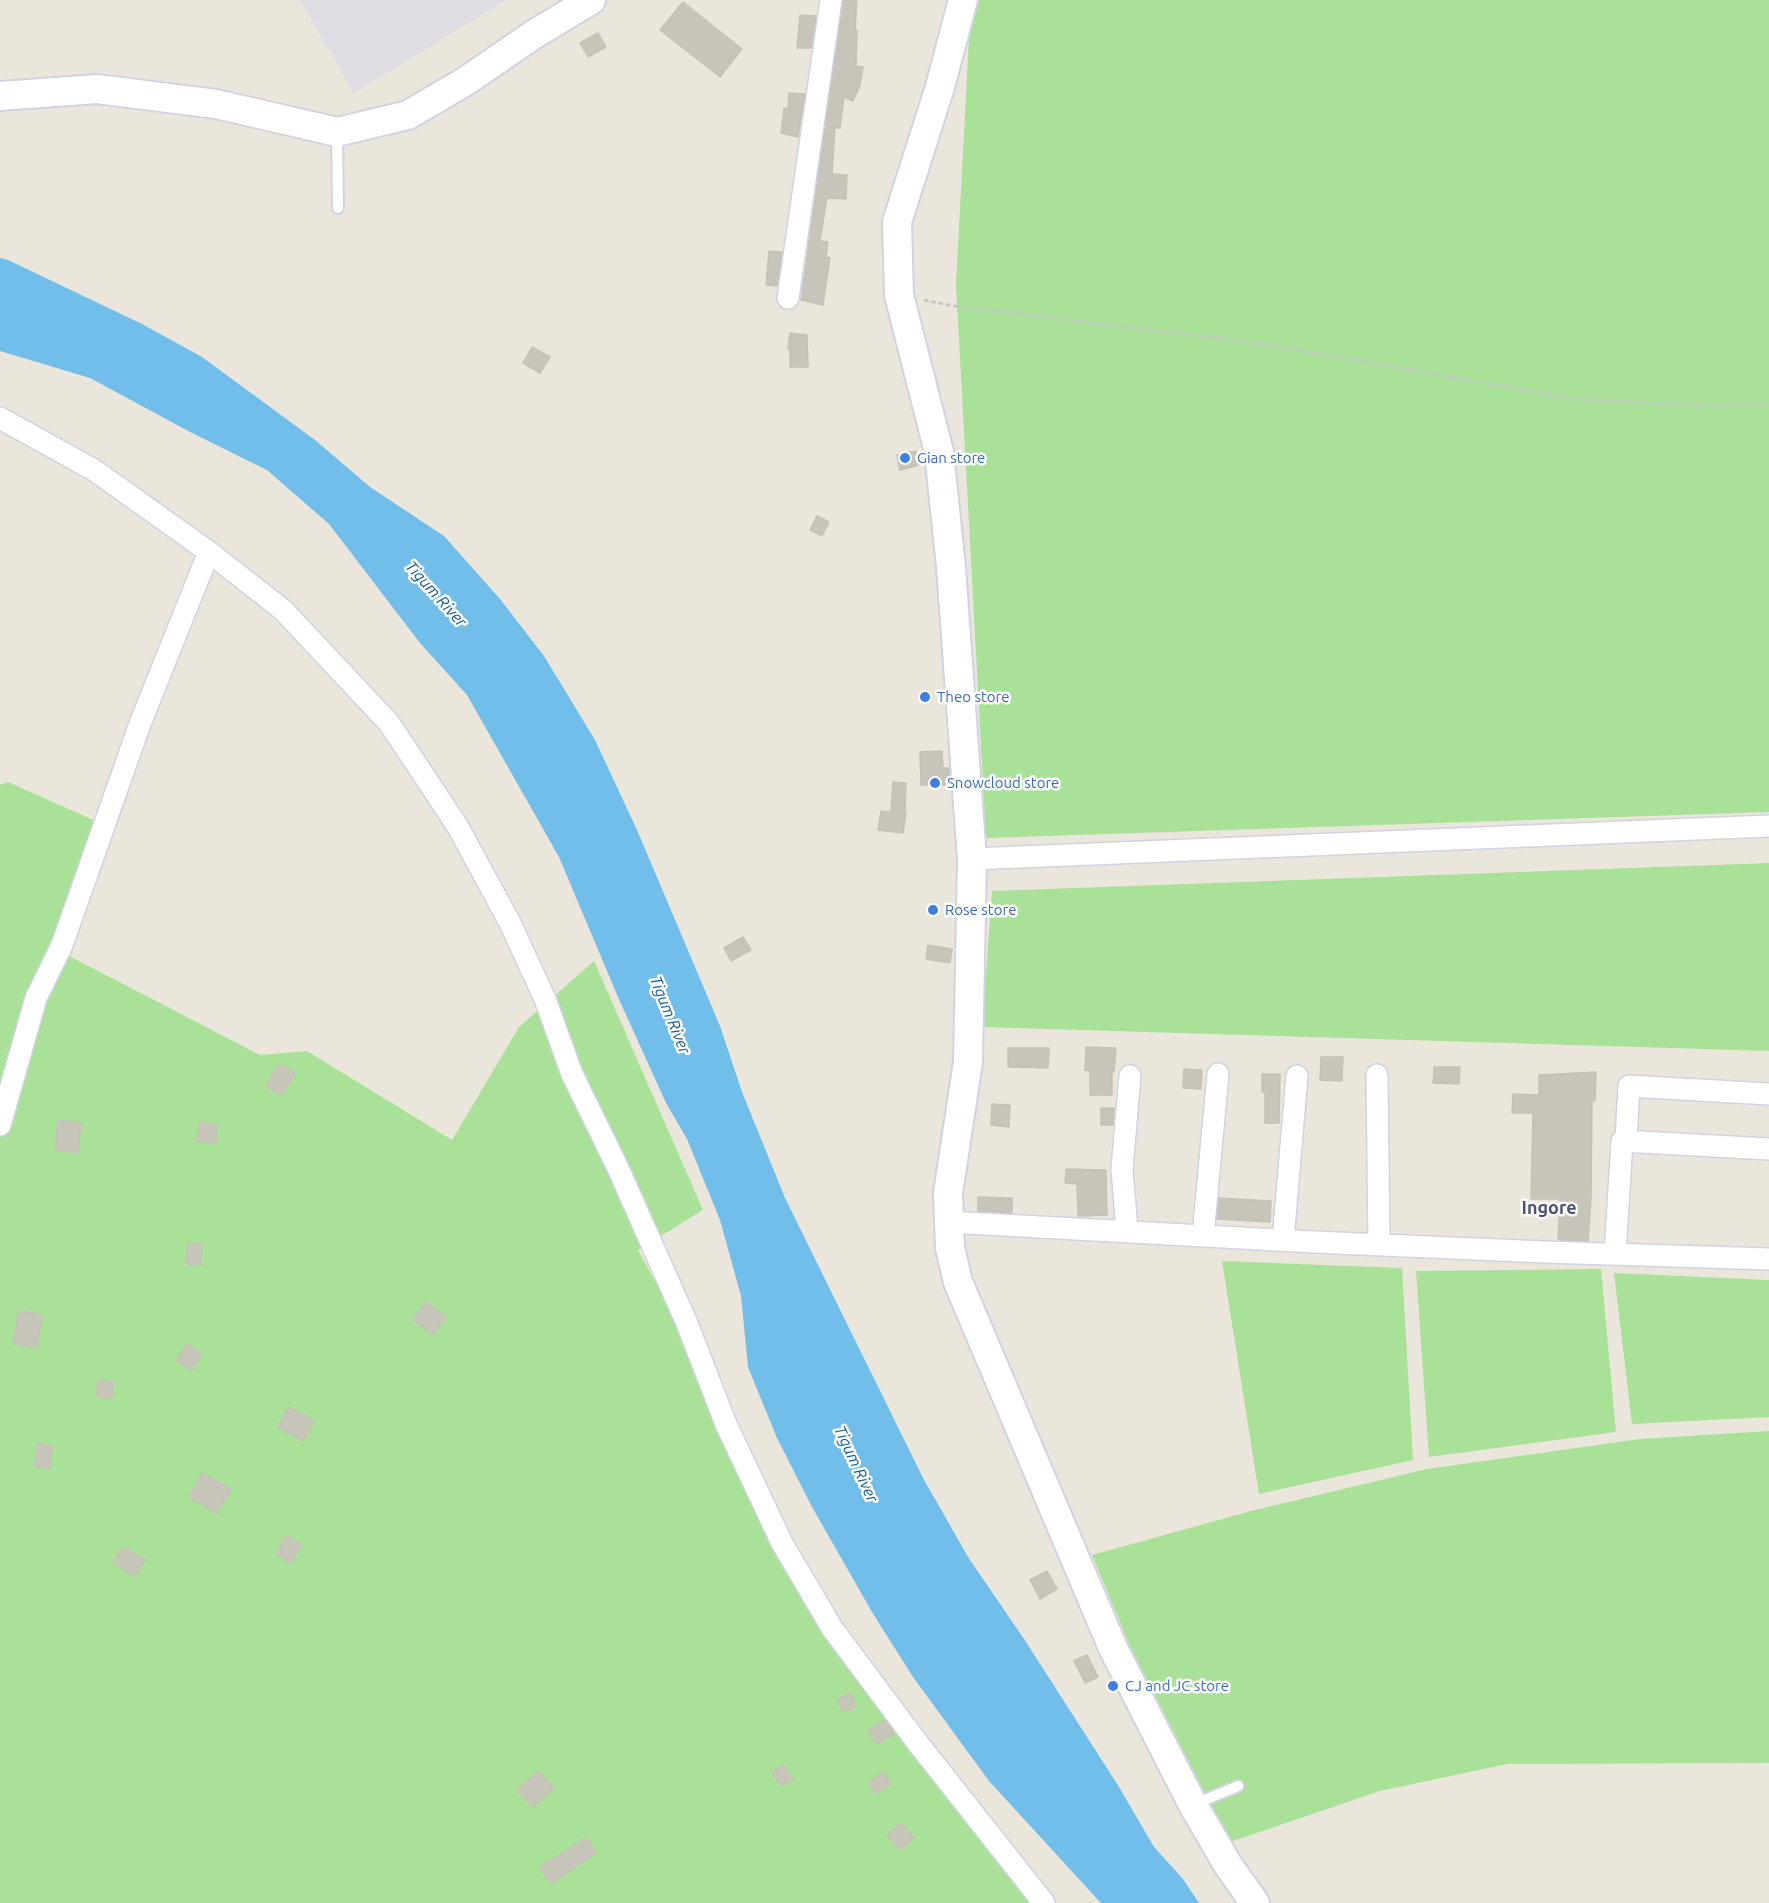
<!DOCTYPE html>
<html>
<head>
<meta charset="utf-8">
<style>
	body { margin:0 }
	canvas { display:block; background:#ebe6db }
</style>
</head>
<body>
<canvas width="1769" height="1903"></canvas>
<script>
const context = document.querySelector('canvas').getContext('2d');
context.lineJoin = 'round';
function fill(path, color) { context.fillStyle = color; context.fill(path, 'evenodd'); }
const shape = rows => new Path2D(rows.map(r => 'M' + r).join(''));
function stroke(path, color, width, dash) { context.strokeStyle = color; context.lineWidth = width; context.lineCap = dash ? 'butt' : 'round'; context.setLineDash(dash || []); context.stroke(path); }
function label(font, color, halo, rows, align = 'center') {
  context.font = font + ' Ubuntu,sans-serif'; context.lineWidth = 5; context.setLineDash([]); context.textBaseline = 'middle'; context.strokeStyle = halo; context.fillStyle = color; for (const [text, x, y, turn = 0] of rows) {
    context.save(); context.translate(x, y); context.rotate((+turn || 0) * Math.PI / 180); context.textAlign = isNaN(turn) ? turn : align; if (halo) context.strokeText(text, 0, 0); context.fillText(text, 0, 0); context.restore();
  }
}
fill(shape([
	[300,0,506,0,354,93]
]), '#dfdce4');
fill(shape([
	[971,0,1769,0,1769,812,986,838,956,284],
	[8,782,100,823,50,946,260,1055,307,1051,452,1140,519,1027,594,961,703,1210,638,1250,678,1323,773,1546,1031,1903,0,1903,0,785],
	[1769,863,1769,1051,982,1027,992,891],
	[1222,1261,1402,1268,1413,1460,1259,1494],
	[1601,1269,1616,1432,1429,1457,1416,1271],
	[1614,1273,1769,1280,1769,1417,1632,1424],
	[1769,1431,1769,1763,1507,1764,1380,1791,1230,1842,1130,1646,1092,1555,1251,1511,1427,1469,1640,1439]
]), '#aae199');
fill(shape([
	[0,258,8,260,142,324,202,357,315,440,370,487,444,536,500,599,544,656,595,740,637,830,720,1026,742,1092,785,1198,923,1478,968,1557,1026,1642,1119,1787,1154,1847,1183,1879,1199,1903,1101,1903,989,1781,913,1677,872,1612,812,1507,777,1438,748,1367,741,1296,720,1220,687,1139,666,1103,618,997,559,857,467,695,420,643,329,524,267,470,192,433,90,378,0,351]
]), '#71beeb');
const building = shape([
	[843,0,857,0,855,30,857,30,856,66,863,67,860,85,853,101,844,97,840,128,835,128,832,174,847,175,846,199,827,198,820,241,828,242,826,257,830,258,823,305,801,300,843,0],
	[683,2,742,49,720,77,660,30,683,2],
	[800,15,816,16,811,48,797,48,800,15],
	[598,33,606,47,588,57,580,43,598,33],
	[789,93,805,94,798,137,781,133,784,108,788,109,789,93],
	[769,251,782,252,777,286,766,285,769,251],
	[790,333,807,335,808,367,790,367,790,349,788,349,790,333],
	[532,347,550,357,540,373,523,363,532,347],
	[916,451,919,465,900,470,897,455,916,451],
	[817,516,829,522,822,536,810,530,817,516],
	[942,751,943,768,949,768,950,785,921,785,920,752,942,751],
	[893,782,906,783,905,814,906,814,903,833,878,830,881,811,891,812,893,782],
	[743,937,751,950,731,961,724,948,743,937],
	[928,945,952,949,950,963,926,959,928,945],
	[1086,1047,1116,1048,1114,1072,1112,1072,1112,1095,1090,1095,1090,1071,1085,1070,1086,1047],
	[1008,1048,1049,1048,1048,1068,1008,1067,1008,1048],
	[1321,1057,1343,1057,1342,1081,1320,1080,1321,1057],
	[278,1064,295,1073,282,1096,266,1086,278,1064],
	[1434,1067,1460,1067,1459,1084,1433,1083,1434,1067],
	[1184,1069,1202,1070,1201,1089,1183,1088,1184,1069],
	[1596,1072,1595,1101,1592,1101,1591,1199,1588,1241,1558,1240,1560,1199,1531,1199,1533,1113,1512,1113,1513,1094,1539,1095,1539,1075,1596,1072],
	[1262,1074,1280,1074,1279,1123,1265,1123,1265,1092,1262,1092,1262,1074],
	[992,1104,1010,1105,1009,1127,991,1125,992,1104],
	[1101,1108,1114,1108,1113,1125,1101,1125,1101,1108],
	[58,1120,81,1123,78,1153,55,1150,58,1120],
	[199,1122,218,1124,216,1143,197,1141,199,1122],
	[1066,1169,1106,1170,1107,1215,1078,1216,1077,1184,1065,1183,1066,1169],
	[978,1197,1012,1198,1012,1213,978,1211,978,1197],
	[1219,1198,1271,1201,1270,1222,1217,1219,1219,1198],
	[188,1243,202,1244,201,1265,186,1264,188,1243],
	[427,1302,446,1318,432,1335,413,1319,427,1302],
	[19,1311,42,1315,37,1348,13,1344,19,1311],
	[187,1344,202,1355,191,1371,176,1360,187,1344],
	[98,1380,114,1382,112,1398,96,1396,98,1380],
	[289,1407,314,1421,303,1441,277,1427,289,1407],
	[38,1443,53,1446,49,1469,34,1466,38,1443],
	[202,1473,231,1489,217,1513,189,1497,202,1473],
	[286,1536,302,1544,291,1563,276,1554,286,1536],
	[123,1547,145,1560,135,1576,113,1563,123,1547],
	[1047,1571,1057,1589,1040,1599,1030,1580,1047,1571],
	[1087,1655,1098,1677,1085,1683,1074,1661,1087,1655],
	[851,1693,856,1707,843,1712,837,1699,851,1693],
	[885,1720,894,1733,877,1744,868,1731,885,1720],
	[784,1765,793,1779,781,1786,772,1772,784,1765],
	[538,1771,554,1788,533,1807,517,1790,538,1771],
	[883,1772,891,1784,876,1794,868,1783,883,1772],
	[901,1823,914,1838,900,1850,887,1835,901,1823],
	[586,1838,596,1853,551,1884,540,1867,586,1838]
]);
fill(building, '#c7c4ba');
stroke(building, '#c6c2b5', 1.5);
const lane = shape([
	[337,134,338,208],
	[1193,1805,1238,1786]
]);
const street = shape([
	[788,298,831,0],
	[0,418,94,470,209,552,283,610,389,723,458,827,510,923,545,999,572,1074,617,1166,686,1321,726,1424,782,1543,832,1628,917,1742,1044,1903],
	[972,859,1769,826],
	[1377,1075,1379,1245],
	[0,1125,36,998,62,945,141,721,209,552],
	[1626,1140,1629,1086,1769,1094],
	[948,1222,1314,1242,1545,1252,1769,1259],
	[1127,1231,1122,1169,1130,1076],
	[1203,1236,1218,1074],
	[1283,1240,1297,1076],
	[1615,1254,1622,1141,1769,1149]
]);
const secondary = shape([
	[963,0,940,87,897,222,899,295,939,452,951,567,972,859,968,1062,948,1193,950,1248,958,1282,1113,1648,1193,1805,1228,1865,1255,1903],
	[0,96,97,89,216,104,337,132,408,115,466,81,533,35,591,0]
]);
stroke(lane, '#d1d2e2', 14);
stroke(street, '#d1d2e2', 24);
stroke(secondary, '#d1d2e2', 32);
stroke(shape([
	[924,300,954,306,1257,343,1574,399,1713,406,1769,404]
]), '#c7c7c7', 3, [4.5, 3]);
stroke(lane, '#fff', 10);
stroke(street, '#fff', 21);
stroke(secondary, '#fff', 28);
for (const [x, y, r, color] of [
	[905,458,6,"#3f7fe0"],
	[925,697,6,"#3f7fe0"],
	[935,783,6,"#3f7fe0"],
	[933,910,6,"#3f7fe0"],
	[1113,1686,6,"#3f7fe0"]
]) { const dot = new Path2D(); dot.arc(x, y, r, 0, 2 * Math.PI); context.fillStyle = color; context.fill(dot); stroke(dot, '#fff', 2); }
label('15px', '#366cbe', '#fff', [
	["Gian store",917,458],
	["Theo store",937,697],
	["Snowcloud store",947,783],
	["Rose store",945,910],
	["CJ and JC store",1125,1686]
], 'left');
label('italic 16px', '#115b96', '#fff', [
	["Tigum River",436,594,48],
	["Tigum River",670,1015,68],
	["Tigum River",856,1464,65]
]);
label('bold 18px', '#4b4f79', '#fff', [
	["Ingore",1549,1208]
]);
</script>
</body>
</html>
